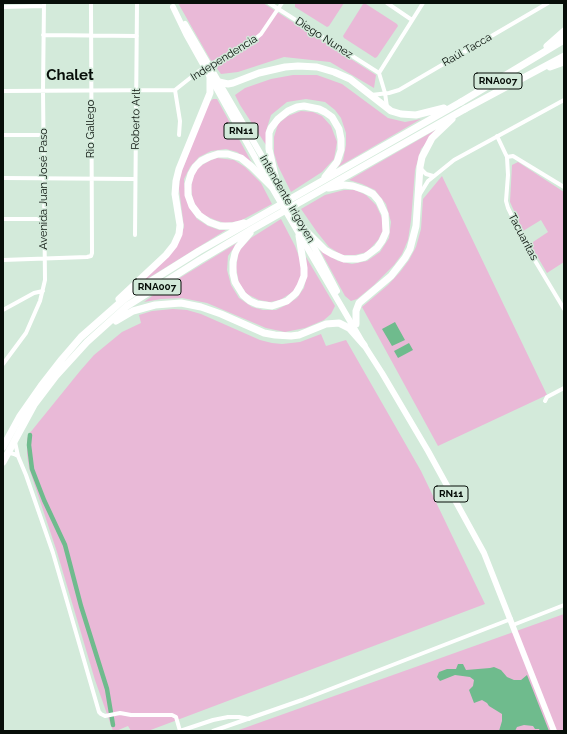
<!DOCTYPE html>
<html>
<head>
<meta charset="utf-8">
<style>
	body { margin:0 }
	#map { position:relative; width:567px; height:734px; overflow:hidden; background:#d3eada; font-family:Raleway,sans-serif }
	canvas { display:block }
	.frame { position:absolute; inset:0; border:4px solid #070e09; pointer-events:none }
</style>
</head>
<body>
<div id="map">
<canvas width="567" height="734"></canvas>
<div class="frame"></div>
</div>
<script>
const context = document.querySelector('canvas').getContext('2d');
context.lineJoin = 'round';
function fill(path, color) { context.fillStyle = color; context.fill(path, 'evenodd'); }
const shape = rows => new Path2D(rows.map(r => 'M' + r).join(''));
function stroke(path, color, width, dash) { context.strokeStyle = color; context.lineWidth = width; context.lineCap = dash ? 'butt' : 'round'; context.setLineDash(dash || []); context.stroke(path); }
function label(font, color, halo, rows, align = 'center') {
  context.font = font + ' Raleway,sans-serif'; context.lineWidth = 3; context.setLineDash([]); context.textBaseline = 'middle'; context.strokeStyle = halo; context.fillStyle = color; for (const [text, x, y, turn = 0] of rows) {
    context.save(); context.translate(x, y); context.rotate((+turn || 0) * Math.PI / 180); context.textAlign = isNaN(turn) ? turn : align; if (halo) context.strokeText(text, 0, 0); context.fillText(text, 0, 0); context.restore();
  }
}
fill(shape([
	[178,3,263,3,376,75,374,88,330,62,284,57,238,72,221,74,210,59],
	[295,3,344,3,329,26,327,27,295,7],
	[363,4,366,4,397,24,398,26,377,57,375,58,344,38,343,36],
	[293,75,317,75,342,84,388,118,405,122,421,119,338,167,343,160,346,145,346,133,341,118,335,110,325,102,306,99,287,102,271,115,266,131,266,145,240,105,235,95,245,88,271,79],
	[213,99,217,99,252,163,237,152,226,149,211,151,199,157,190,167,184,179,185,194,189,207,197,219,208,226,219,230,226,230,142,282,180,239,184,227,179,189,180,176,208,103],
	[301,111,313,112,322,116,331,126,337,142,334,159,322,172,291,192,278,166,274,153,274,137,278,124,288,116],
	[439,128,421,149,415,170,411,220,408,240,402,254,394,265,374,285,357,299,351,301,345,296,320,250,338,261,352,264,367,261,380,252,389,238,391,222,386,204,375,190,362,184,349,180],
	[217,158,234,160,245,167,261,183,272,204,240,221,225,223,215,220,202,214,193,201,191,188,193,176,199,167,209,161],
	[518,162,564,192,564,262,547,273,530,244,548,232,541,220,523,231,510,202,512,165],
	[442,176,547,395,438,446,362,307,388,285,400,272,409,260,416,247,421,229,423,199],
	[344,190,355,190,366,195,376,205,382,218,383,230,378,240,367,252,355,255,342,255,329,247,317,232,301,209,325,195],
	[281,219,295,246,301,262,301,276,297,287,291,293,280,300,270,302,259,300,247,294,239,283,236,267,239,251,251,238],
	[237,243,228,256,227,270,231,285,239,298,252,307,263,310,276,310,288,304,297,298,304,288,307,275,306,257,335,306,331,314,324,320,305,328,285,332,266,328,207,303,182,298,161,299,144,302,160,290],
	[173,309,187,310,201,314,260,340,272,343,282,344,300,342,321,334,326,346,346,340,421,471,485,604,148,731,131,731,128,726,116,731,113,731,95,680,57,552,29,468,27,454,27,439,29,434,80,371,94,355,122,332,141,323,139,315,152,311],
	[564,614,564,731,236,731]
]), '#e9b9d7');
fill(shape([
	[395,322,405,340,392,346,382,329],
	[409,343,413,350,398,358,394,351],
	[458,664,463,664,466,670,490,668,494,667,501,670,507,677,514,680,521,680,527,675,549,731,540,731,539,729,535,729,533,726,524,725,517,727,515,731,499,731,502,721,502,714,489,706,487,703,482,700,474,703,469,690,473,686,474,680,470,677,455,675,440,681,437,677,439,672,447,669,456,669]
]), '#6fbb8d');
stroke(shape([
	[30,435,29,445,32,469,44,500,65,545,81,606,107,689,113,725]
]), '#6fbb8d', 4.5);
stroke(shape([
	[269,3,379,73],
	[387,3,412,20],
	[3,7,44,6],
	[43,35,137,36],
	[379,73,423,3],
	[379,73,385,93,387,107],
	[175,90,199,71,255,39,261,34,282,3],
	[3,91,175,90,180,121,179,135],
	[371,95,389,93,399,90,548,3],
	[3,135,44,135],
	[497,136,507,157,508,175,506,201,508,208,531,254,564,309],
	[507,157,513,156,564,187],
	[420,168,426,174,433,176],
	[3,178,135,179],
	[420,194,428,181,454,160,564,100],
	[3,219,45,219],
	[135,235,137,3],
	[3,260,87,257,91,256,92,253,91,3],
	[3,310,34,293,43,291],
	[3,364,26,333,40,301,45,280,43,90,44,3],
	[545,401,547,397,564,388],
	[7,455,10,453,14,454,18,456,15,442],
	[18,456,26,475,53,553,99,712,101,714,105,716,120,713,131,715,172,715,176,717,180,731],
	[513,625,564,605],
	[180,731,213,720,228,717,239,717,249,719],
	[213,731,302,700,511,619]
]), '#fff', 4);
stroke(shape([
	[173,7,186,34,271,186,364,345,382,373,428,451,484,553,554,731],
	[185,24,305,230,337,291]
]), '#fff', 6);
stroke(shape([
	[547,46,564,31],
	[550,67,564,62],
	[461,102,564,40],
	[465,109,564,56]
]), '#fff', 7);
stroke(shape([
	[219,82,228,84,233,83,259,73,285,67,298,66,317,67,334,72,350,79,391,111,401,114,416,115,444,108],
	[276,180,269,149,269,133,271,128,278,119,288,111,297,107,304,106,319,109,325,112,332,117,339,129,341,139,341,150,337,162,325,177],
	[244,223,233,226,220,226,209,222,199,215,192,206,188,195,188,184,191,174,195,167,201,161,209,157,218,154,228,154,241,158,252,167,271,186],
	[305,230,325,250,332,254,344,259,357,259,365,257,377,248,382,241,386,232,385,214,379,201,373,194,365,190,353,186,344,185,329,188],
	[250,233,238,247,235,253,233,262,233,273,235,282,243,295,250,301,257,304,272,306,287,301,296,293,300,286,304,276,304,268,299,236],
	[119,299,166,255,174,245,179,234,180,225,175,194,176,181,179,169,210,93,210,77],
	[116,321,133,311,155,305,181,303,201,307,221,314,264,333,275,335,291,336,299,335,326,324,339,323,349,328,364,345],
	[356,324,356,311,359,303,391,276,405,258,410,249,416,226,420,167,422,157,432,138,452,119],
	[3,447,20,416,41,386,62,359,81,337,123,300,148,283,199,251,461,102],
	[3,462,34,405,56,376,87,342,127,306,200,260,254,228,465,109]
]), '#fff', 7);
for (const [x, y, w] of [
	[498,81,48],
	[241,131,34],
	[157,287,48],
	[451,494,34]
]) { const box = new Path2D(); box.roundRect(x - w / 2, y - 8, w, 16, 3); context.fillStyle = '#d3eada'; context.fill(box); stroke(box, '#070e09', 1); }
label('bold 10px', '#070e09', null, [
	["RNA007",498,81],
	["RN11",241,131],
	["RNA007",157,287],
	["RN11",451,494]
]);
label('11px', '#070e09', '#d3eada', [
	["Diego Nunez",324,38,33],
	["Raúl Tacca",467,50,-30],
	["Independencia",224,58,-32],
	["Roberto Arlt",136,119,-89],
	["Rio Gallego",91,129,-90],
	["Avenida Juan José Paso",44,189,-90],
	["Intendente Irigoyen",287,199,60],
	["Tacuaritas",523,237,62]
]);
label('bold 15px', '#070e09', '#d3eada', [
	["Chalet",70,75]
]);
</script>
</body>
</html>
